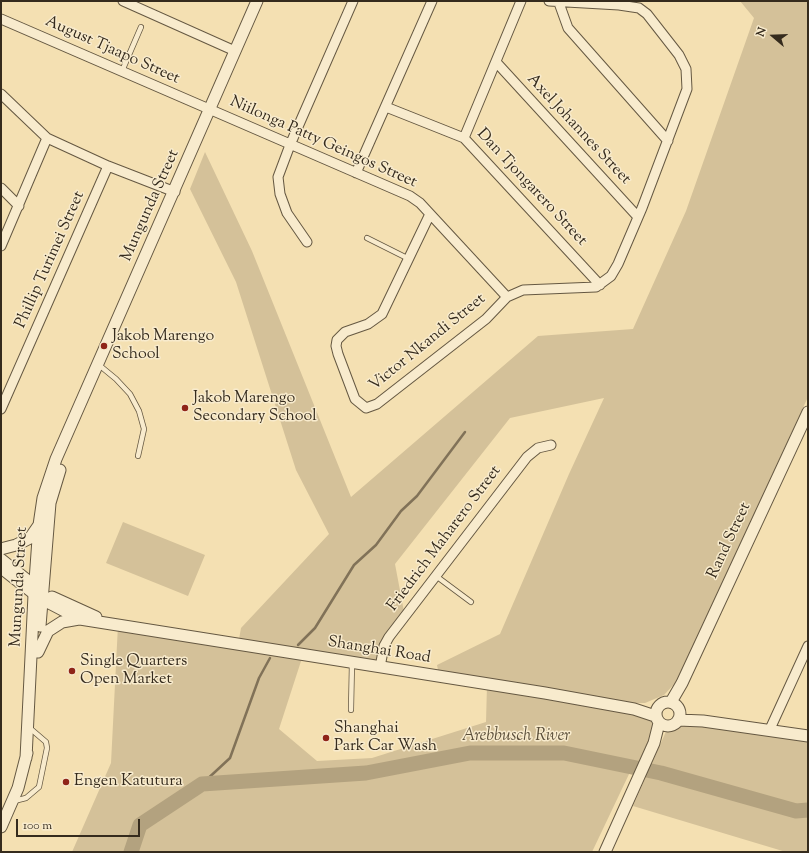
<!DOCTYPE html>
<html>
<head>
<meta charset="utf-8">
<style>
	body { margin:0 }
	#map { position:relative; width:809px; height:853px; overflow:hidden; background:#f4e0b2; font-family:"Sorts Mill Goudy",serif }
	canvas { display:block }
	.frame { position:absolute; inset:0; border:2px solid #352b1d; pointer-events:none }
	.north { position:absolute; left:753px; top:16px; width:40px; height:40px; -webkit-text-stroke:3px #f8ebcd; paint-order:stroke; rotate:289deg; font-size:11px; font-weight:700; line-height:16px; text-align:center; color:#352b1d }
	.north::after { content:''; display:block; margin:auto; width:14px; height:18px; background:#352b1d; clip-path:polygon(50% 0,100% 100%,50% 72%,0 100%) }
	.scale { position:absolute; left:16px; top:819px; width:124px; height:18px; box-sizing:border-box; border:2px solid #352b1d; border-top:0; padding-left:5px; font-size:12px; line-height:14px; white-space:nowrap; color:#352b1d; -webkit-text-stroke:3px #f8ebcd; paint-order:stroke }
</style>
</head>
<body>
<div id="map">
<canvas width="809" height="853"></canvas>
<div class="frame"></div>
<div class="north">N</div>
<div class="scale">100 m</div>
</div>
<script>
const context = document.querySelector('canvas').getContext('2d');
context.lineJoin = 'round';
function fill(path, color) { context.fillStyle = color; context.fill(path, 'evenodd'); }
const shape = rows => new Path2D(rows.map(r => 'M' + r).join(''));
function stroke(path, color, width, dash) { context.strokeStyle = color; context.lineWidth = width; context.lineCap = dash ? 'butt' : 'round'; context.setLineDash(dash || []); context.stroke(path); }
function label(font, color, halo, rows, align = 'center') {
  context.font = font + ' "Sorts Mill Goudy",serif'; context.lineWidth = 3; context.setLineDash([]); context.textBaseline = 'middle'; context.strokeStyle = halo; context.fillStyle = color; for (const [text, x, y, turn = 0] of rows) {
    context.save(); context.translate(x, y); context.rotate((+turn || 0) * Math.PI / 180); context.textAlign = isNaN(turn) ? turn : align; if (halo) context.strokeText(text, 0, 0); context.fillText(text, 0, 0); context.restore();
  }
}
fill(shape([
	[740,1,808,1,808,397,677,681,664,695,645,703,634,703,438,670,437,665,500,634,569,474,604,398,510,418,395,564,405,617,389,637,380,667,303,655,279,729,317,761,372,758,486,722,487,685,634,709,659,723,642,769,564,753,470,753,366,773,202,784,140,825,131,852,72,852,111,763,118,625,238,645,241,628,329,534,296,470,236,282,190,189,205,152,252,251,351,497,538,336,633,329,686,211,754,18],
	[123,522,205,555,188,596,106,563],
	[678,720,808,736,808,852,786,852,633,806,668,727,674,725],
	[470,753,566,755,630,769,630,772,592,852,133,852,141,828,144,825,202,785,365,774]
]), '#d4c199');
stroke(shape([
	[298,645,315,628,354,565,376,545,401,511,417,496,465,432],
	[202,784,230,758,259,678,270,658]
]), '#817258', 2.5);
stroke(shape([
	[131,852,140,825,202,784,366,773,470,753,564,753,661,773,796,811,808,810]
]), '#b3a27f', 15);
const service = shape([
	[122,71,141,27],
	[367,238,409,259],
	[99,365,116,379,130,394,139,411,144,429,138,456],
	[436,576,471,602],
	[351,710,352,662],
	[14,801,26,798,39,787,47,748,46,742,32,730]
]);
const minor = shape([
	[123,1,235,51],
	[559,3,568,28,668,141],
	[1,19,410,196,420,203,507,297,523,290,596,287,611,276,618,264,642,208,687,89,686,69,679,55,647,14,639,8,619,5,549,1],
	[496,62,638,217],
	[1,94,47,138,108,166,175,192],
	[386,107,464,138,600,285],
	[464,138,521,1],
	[356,173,432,1],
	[1,188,19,206],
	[430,214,382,314,368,324,345,332,337,340,336,346,338,354,355,399,366,408,377,404,486,319,507,297],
	[307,242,287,213,280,194,278,177,290,145,353,1],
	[1,246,47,138],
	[1,409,108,166],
	[1,558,35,585],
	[1,569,34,595],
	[380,667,384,646,389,637,527,457,538,448,551,445],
	[770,729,808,646]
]);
const tertiary = shape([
	[1,549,16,545,30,538,39,525],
	[34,595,80,619,545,693,634,709,655,716],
	[52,597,96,617],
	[40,626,50,503,60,470],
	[38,652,48,631,62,622,79,619],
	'656 714a12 12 0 1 1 24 0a12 12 0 1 1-24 0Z',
	[671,702,682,683,808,412],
	[678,720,703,721,808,736],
	[26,758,34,595,39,525,43,498,56,459,257,1],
	[1,827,18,788,27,753],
	[605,852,654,743,659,723]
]);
stroke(service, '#655842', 6);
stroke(minor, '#655842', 11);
stroke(tertiary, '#655842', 13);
stroke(service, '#f8ebcd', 4.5);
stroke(minor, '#f8ebcd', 9);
stroke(tertiary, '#f8ebcd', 11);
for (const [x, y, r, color] of [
	[104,346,4,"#8f2418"],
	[185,408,4,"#8f2418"],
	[72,671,4,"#8f2418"],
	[326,738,4,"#8f2418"],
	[66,782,4,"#8f2418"]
]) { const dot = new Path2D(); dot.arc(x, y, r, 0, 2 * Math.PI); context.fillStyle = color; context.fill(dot); stroke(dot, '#f8ebcd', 1.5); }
label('16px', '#352b1d', '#f8ebcd', [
	["August Tjaapo Street",112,51,24],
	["Axel Johannes Street",578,130,47],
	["Niilonga Patty Geingos Street",323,143,24],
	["Dan Tjongarero Street",531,188,47],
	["Mungunda Street",151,206,-66],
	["Phillip Turimei Street",51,260,-66],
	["Victor Nkandi Street",428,343,-39],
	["Friedrich Maharero Street",445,539,-53],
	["Rand Street",730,541,-65],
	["Mungunda Street",20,587,-87],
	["Shanghai Road",379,651,9]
]);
label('16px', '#352b1d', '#f8ebcd', [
	["Jakob Marengo",112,337],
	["School",112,355],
	["Jakob Marengo",193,399],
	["Secondary School",193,417],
	["Single Quarters",80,662],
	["Open Market",80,680],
	["Shanghai",334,729],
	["Park Car Wash",334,747],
	["Engen Katutura",74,782]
], 'left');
label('italic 17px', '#5b4f3a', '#f8ebcd', [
	["Arebbusch River",516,737]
]);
</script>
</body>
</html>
